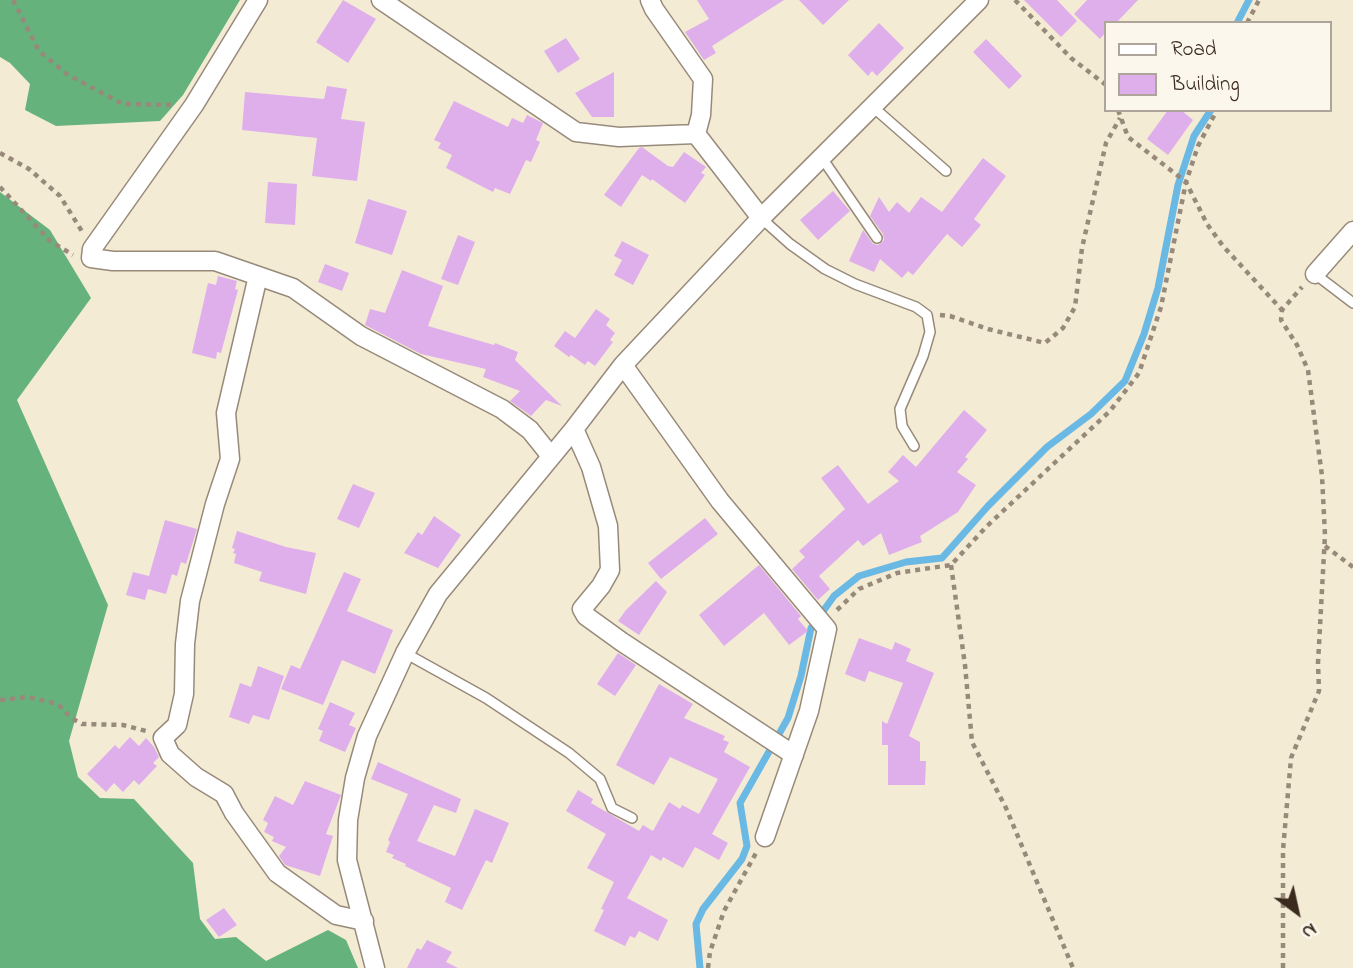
<!DOCTYPE html>
<html>
<head>
<meta charset="utf-8">
<style>
	body { margin:0 }
	#map { position:relative; width:1353px; height:968px; overflow:hidden; background:#f4ebd5; font-family:"Indie Flower",sans-serif }
	canvas { display:block }
	.legend { position:absolute; left:1104px; top:21px; width:228px; height:91px; box-sizing:border-box; background:#fbf7ec; border:2px solid #aea59a; margin:0; padding:9px 12px; list-style:none; font-size:21px; color:#3b2a1e }
	.legend li { display:flex; align-items:center; gap:14px; height:35px }
	.legend b { width:35px; border:2px solid #aea59a }
	.north { position:absolute; left:1262px; top:877px; width:70px; height:70px; -webkit-text-stroke:5px #fbf7ec; paint-order:stroke; rotate:147deg; font-size:19px; font-weight:700; line-height:28px; text-align:center; color:#3b2a1e }
	.north::after { content:''; display:block; margin:auto; width:24px; height:32px; background:#3b2a1e; clip-path:polygon(50% 0,100% 100%,50% 72%,0 100%) }
</style>
</head>
<body>
<div id="map">
<canvas width="1353" height="968"></canvas>
<ul class="legend">
<li><b style="height:9px;background:#fff"></b>Road</li>
<li><b style="height:19px;background:#dfafeb"></b>Building</li>
</ul>
<div class="north">N</div>
</div>
<script>
const context = document.querySelector('canvas').getContext('2d');
context.lineJoin = 'round';
function fill(path, color) { context.fillStyle = color; context.fill(path, 'evenodd'); }
const shape = rows => new Path2D(rows.map(r => 'M' + r).join(''));
function stroke(path, color, width, dash) { context.strokeStyle = color; context.lineWidth = width; context.lineCap = dash ? 'butt' : 'round'; context.setLineDash(dash || []); context.stroke(path); }
fill(shape([
	[0,0,240,0,183,95,160,121,56,126,25,110,30,84,10,63,0,57],
	[0,192,50,230,91,298,17,400,108,605,69,741,78,777,100,798,134,799,193,863,200,919,215,939,236,937,266,961,328,930,346,940,358,968,0,968]
]), '#65b27c');
stroke(shape([
	[1237,23,1249,0],
	[700,968,696,924,703,909,742,859,747,846,740,803,788,718,801,676,811,628,834,596,859,576,906,562,942,558,988,506,1047,447,1091,414,1125,381,1144,334,1158,288,1178,185,1194,136,1211,110]
]), '#69b9e4', 7);
fill(shape([
	[343,0,376,19,348,63,316,42],
	[697,0,784,0,712,46,716,53,704,60,685,32,709,19],
	[799,0,849,0,823,25],
	[1024,0,1057,0,1077,21,1061,37],
	[1087,0,1138,0,1116,23,1106,23,1106,32,1100,39,1074,14],
	[879,23,904,48,877,76,872,71,868,76,848,55],
	[566,38,580,59,558,73,544,51],
	[986,39,1022,76,1009,89,973,52],
	[614,72,614,117,592,117,575,93],
	[327,86,347,89,341,119,365,122,357,181,312,176,317,138,242,130,245,92,324,99],
	[454,101,508,127,512,118,523,123,527,115,543,123,536,140,540,142,531,162,526,160,510,194,495,188,493,192,446,168,452,155,438,148,441,143,434,140],
	[1168,110,1181,110,1193,120,1168,155,1147,139],
	[642,147,668,166,673,167,684,152,706,167,701,173,705,175,685,203,652,179,651,181,642,175,621,207,604,195,639,148],
	[983,158,1006,176,974,219,981,225,962,247,947,234,913,275,908,271,902,278,880,259,874,272,849,261,863,230,873,244,878,245,884,240,883,234,870,216,879,197,889,212,897,202,909,213,921,197,942,212],
	[268,182,297,184,295,225,265,223],
	[833,191,850,211,818,240,800,220],
	[368,199,407,211,392,255,355,243],
	[458,235,475,242,458,285,441,279],
	[622,241,649,255,633,285,614,275,622,260,614,256],
	[325,264,349,273,342,291,318,282],
	[402,270,443,286,428,326,494,345,495,343,518,352,515,360,562,406,546,400,531,416,510,401,520,391,483,377,486,369,421,354,365,325,370,309,385,313],
	[218,276,237,281,235,289,238,290,221,353,217,352,216,359,192,353,208,283,216,285],
	[596,309,610,319,606,325,615,333,610,340,613,342,595,366,588,361,585,365,571,355,569,357,554,346,565,331,575,338],
	[964,410,987,430,965,457,968,459,957,472,976,485,958,512,920,536,922,542,889,555,881,533,863,546,858,540,819,576,830,589,818,600,792,569,805,557,799,551,845,509,821,478,838,465,868,504,899,481,888,472,903,455,916,467],
	[353,484,375,493,359,528,337,519],
	[434,516,461,535,438,568,404,553,418,532,422,535],
	[705,518,718,534,661,579,648,563],
	[165,520,197,529,186,564,181,562,177,576,172,574,166,594,148,589,145,600,126,595,133,572,149,576],
	[237,531,286,547,316,553,306,594,259,581,262,572,234,563,236,554,233,553,235,549,232,548],
	[759,565,801,616,798,619,808,631,789,645,764,613,724,646,699,615],
	[344,572,361,579,347,611,393,630,375,674,342,660,323,705,281,689,291,665,300,669],
	[656,581,667,592,639,635,618,621,626,610],
	[859,638,892,650,895,642,911,649,906,661,934,673,909,736,920,742,920,761,926,761,925,785,888,785,888,745,882,745,882,721,887,724,903,683,869,671,865,682,845,674],
	[618,653,636,665,615,696,597,684],
	[258,666,284,676,269,720,253,715,249,724,229,717,240,683,251,687],
	[659,684,693,704,684,718,725,736,723,740,729,742,724,752,750,767,712,834,728,843,719,860,695,847,683,868,663,857,661,861,651,855,627,898,668,920,658,941,639,931,635,938,630,936,625,946,594,931,604,910,601,909,614,882,587,868,606,834,566,811,578,790,593,799,591,803,639,831,643,825,653,831,669,802,680,809,682,805,699,814,718,779,670,757,654,785,616,765],
	[330,702,355,713,349,725,356,728,345,752,319,741,323,731,318,729],
	[130,737,139,746,146,738,154,747,159,757,153,763,157,766,139,785,134,780,123,792,114,783,106,792,87,774,115,745,119,749],
	[378,762,461,799,456,813,434,805,417,841,455,856,475,809,509,823,492,863,486,860,462,910,445,902,451,888,405,866,406,864,392,858,394,855,386,852,390,842,388,840,408,794,371,779],
	[305,781,341,795,326,834,333,836,320,876,285,865,279,856,286,847,272,841,274,837,264,832,268,823,263,820,275,796,293,805],
	[224,908,237,925,219,937,206,920],
	[427,940,452,952,446,962,458,968,407,968,417,948,421,950]
]), '#dfafeb');
const service = shape([
	[873,107,946,171],
	[822,158,877,238],
	[761,218,790,244,825,269,855,284,916,307,927,315,930,332,923,356,900,409,902,426,914,446],
	[1315,274,1353,303],
	[405,653,486,698,569,753,600,779,612,808,632,818]
]);
const minor = shape([
	[258,0,194,105,92,249,91,258,113,261,215,261,293,288,361,336,502,409,530,430,550,455],
	[381,0,576,132,619,137,696,134,761,218],
	[650,0,654,9,703,79,701,115,696,134],
	[1315,274,1353,231],
	[258,276,226,413,230,459,215,504,190,601,185,644,184,694,177,725,163,738,170,754,196,777,224,794,234,813,277,873,336,915,364,921],
	[623,365,720,501,827,629,809,711,765,837],
	[574,429,591,467,608,526,610,570,601,586,582,609,586,616,622,642,794,755],
	[375,968,347,860,348,820,355,778,367,736,405,653,438,594,574,429,623,365,761,218,979,0]
]);
stroke(service, '#988a7a', 12);
stroke(minor, '#988a7a', 21);
stroke(shape([
	[13,0,39,51,68,75,123,104,173,105],
	[1015,0,1071,58,1106,85],
	[1247,23,1259,0],
	[1118,110,1128,137,1186,182,1207,224,1223,246,1282,310],
	[0,153,29,169,60,196,83,233],
	[0,187,50,241,73,255],
	[940,315,950,316,988,329,1045,343,1063,328,1075,307,1082,248,1106,143,1120,118],
	[1325,546,1353,567],
	[951,565,965,665,972,742,1006,808,1073,968],
	[837,610,859,589,897,573,951,565,987,526,1110,411,1139,373,1161,307,1186,182,1198,146,1217,110],
	[0,700,28,697,58,704,71,718,82,724,123,725,146,731],
	[708,968,710,952,724,911,756,853],
	[1283,968,1283,850,1291,758,1319,691,1318,663,1325,535,1322,476,1308,370,1297,345,1281,320,1282,310,1302,287]
]), '#988a7a', 4.5, [5, 5]);
stroke(service, '#fff', 9);
stroke(minor, '#fff', 18);
</script>
</body>
</html>
